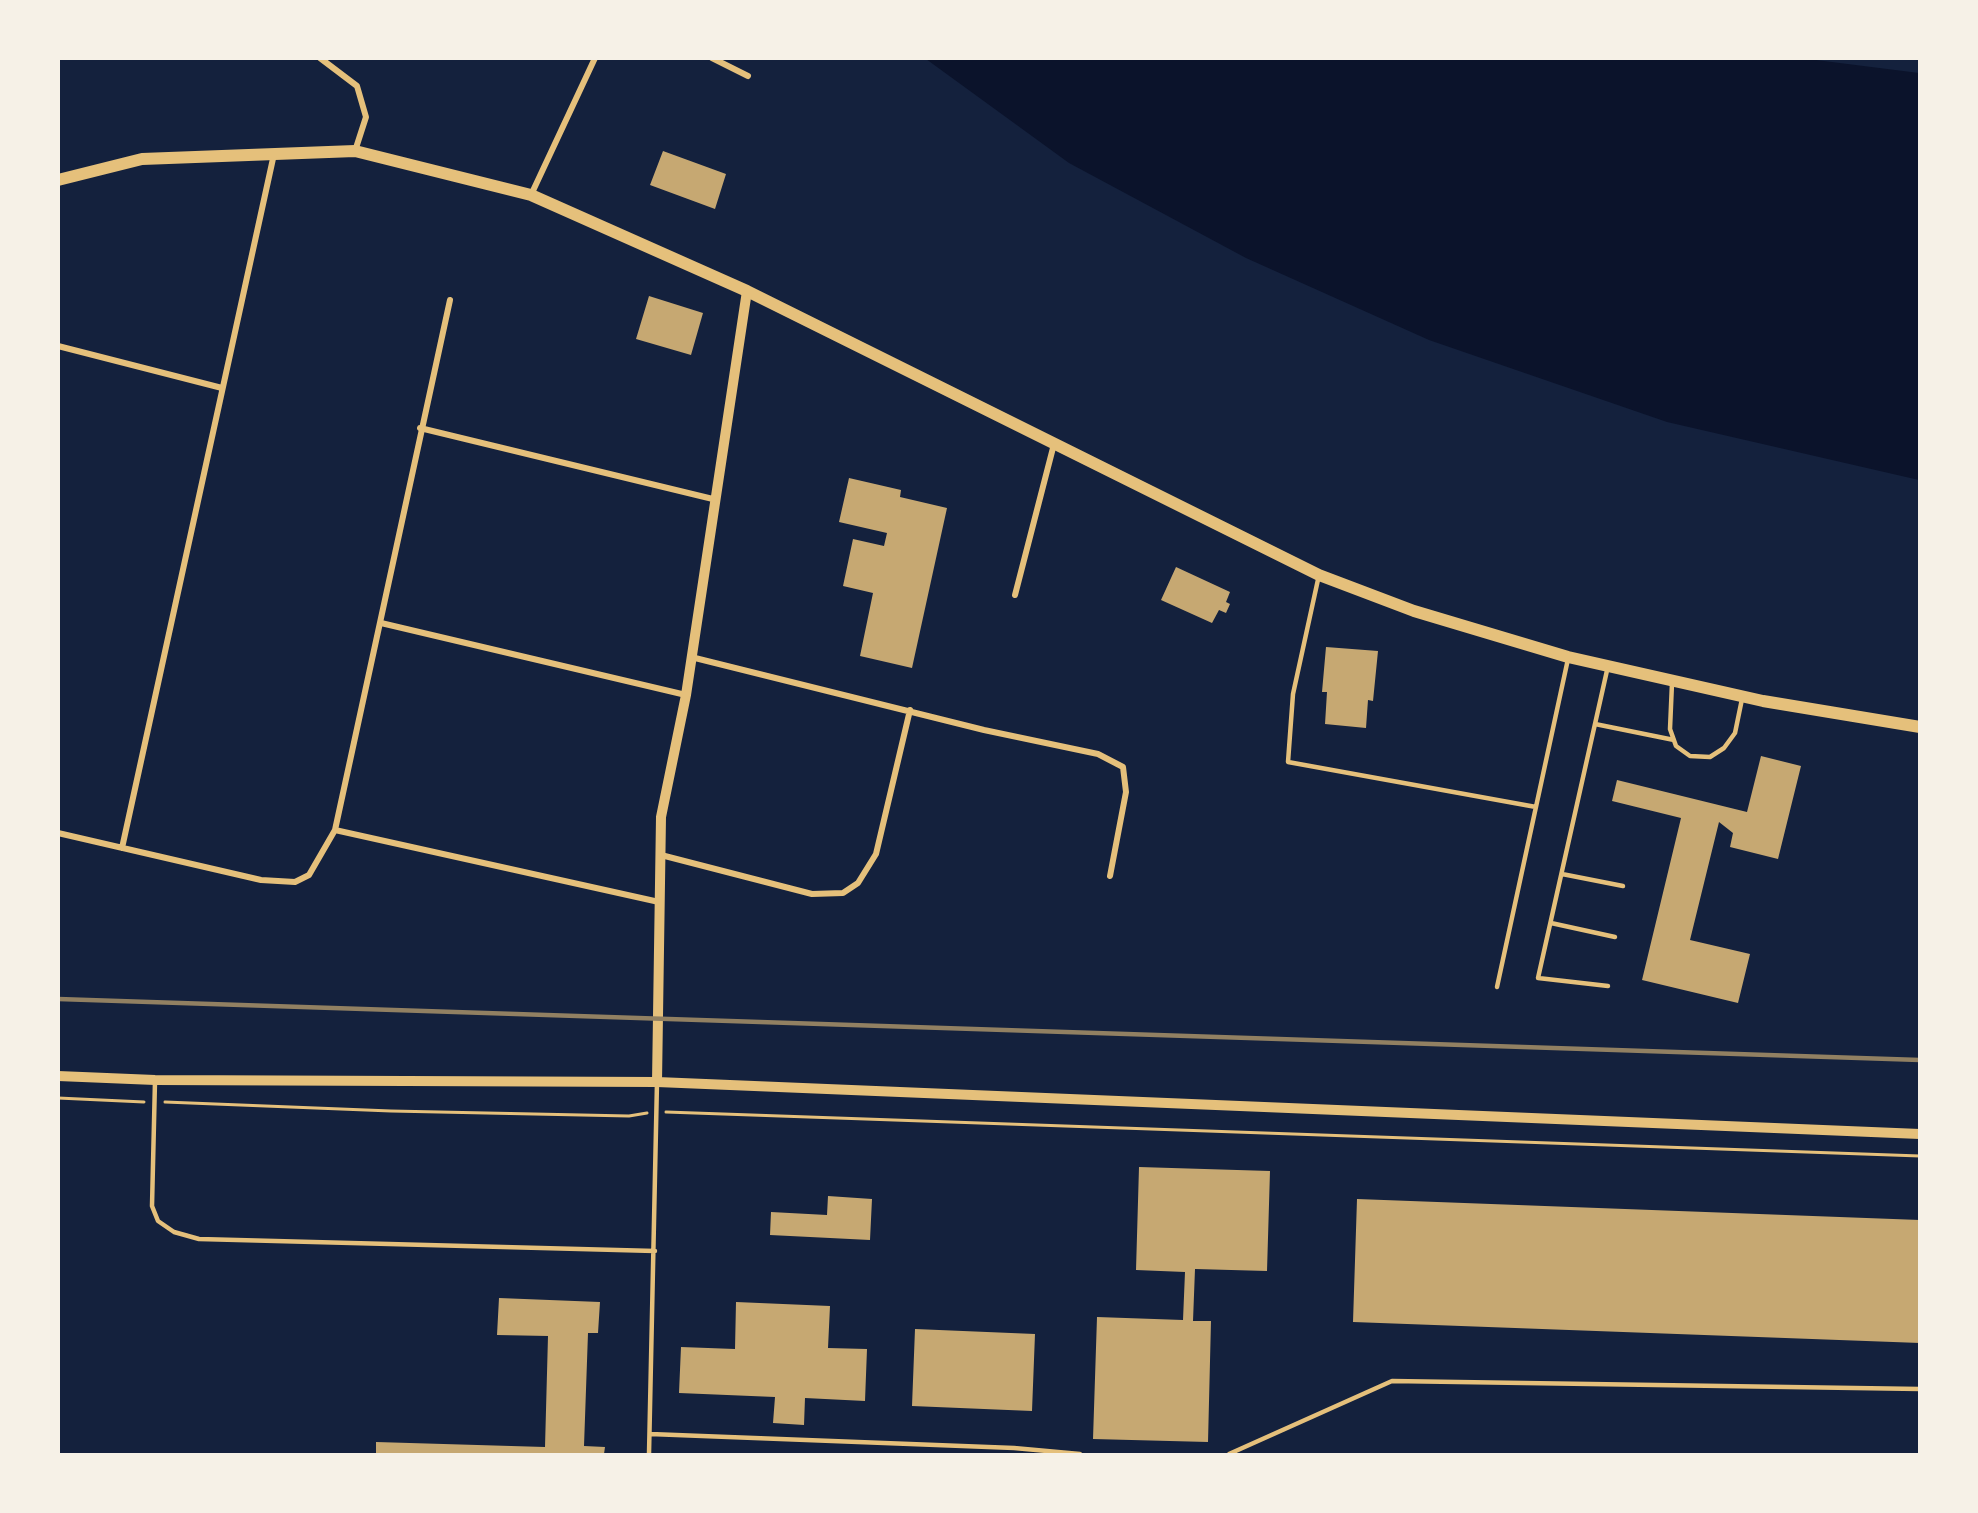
<!DOCTYPE html>
<html>
<head>
<meta charset="utf-8">
<style>
	body { margin:0 }
	#map { position:relative; width:1978px; height:1513px; overflow:hidden; background:#14213d; font-family:Cabin,sans-serif }
	canvas { display:block }
	.frame { position:absolute; inset:0; border:60px solid #f6f1e7; pointer-events:none }
</style>
</head>
<body>
<div id="map">
<canvas width="1978" height="1513"></canvas>
<div class="frame"></div>
</div>
<script>
const context = document.querySelector('canvas').getContext('2d');
context.lineJoin = 'round';
function fill(path, color) { context.fillStyle = color; context.fill(path, 'evenodd'); }
const shape = rows => new Path2D(rows.map(r => 'M' + r).join(''));
function stroke(path, color, width, dash) { context.strokeStyle = color; context.lineWidth = width; context.lineCap = dash ? 'butt' : 'round'; context.setLineDash(dash || []); context.stroke(path); }
fill(shape([
	[1808,59,1919,73,1919,480,1667,422,1429,340,1246,258,1069,163,926,59]
]), '#0b132b');
fill(shape([
	[663,151,726,174,715,209,650,185],
	[649,296,703,313,691,355,636,339],
	[849,478,901,490,900,497,947,508,912,668,860,656,873,593,843,586,853,539,884,546,887,533,839,522],
	[1176,567,1230,592,1226,602,1230,604,1226,613,1219,610,1212,623,1161,600],
	[1326,647,1378,651,1373,701,1368,700,1366,728,1325,724,1327,692,1322,692],
	[1761,756,1801,766,1778,859,1730,847,1733,833,1719,822,1690,940,1750,954,1738,1003,1642,980,1681,818,1612,801,1617,780,1747,812],
	[1139,1167,1270,1171,1267,1271,1195,1269,1193,1321,1211,1321,1208,1442,1093,1439,1097,1317,1183,1320,1185,1272,1136,1270],
	[828,1196,872,1199,870,1240,770,1235,771,1212,827,1215],
	[1357,1199,1920,1220,1920,1343,1353,1322],
	[499,1298,600,1302,598,1333,588,1333,584,1446,605,1447,604,1454,376,1454,376,1442,545,1447,548,1336,497,1335],
	[736,1302,830,1306,828,1348,867,1349,865,1401,805,1398,804,1425,773,1423,775,1397,679,1393,681,1347,735,1349],
	[915,1329,1035,1334,1032,1411,912,1406]
]), '#c6a872');
stroke(shape([
	[58,1098,144,1102],
	[165,1102,391,1111,629,1116,647,1113],
	[666,1112,1920,1156]
]), '#e5c07b', 3);
stroke(shape([
	[1319,575,1293,694,1288,762,1536,807],
	[1672,683,1670,729,1676,746,1690,756,1710,757,1724,748,1735,733,1742,699],
	[1595,724,1674,740],
	[1562,874,1623,886],
	[1551,923,1615,937],
	[1608,986,1538,978,1608,666],
	[1497,987,1568,659],
	[155,1081,152,1206,158,1221,174,1232,199,1239,655,1251],
	[650,1434,1014,1448,1080,1454],
	[649,1454,657,1082],
	[1229,1454,1392,1381,1920,1389]
]), '#e5c07b', 4.5);
stroke(shape([
	[320,58,357,86,366,117,355,151],
	[712,58,748,76],
	[531,195,595,58],
	[58,346,222,388],
	[420,428,717,500],
	[1015,595,1054,444],
	[381,623,686,695],
	[691,657,984,730,1098,754,1123,767,1126,792,1110,876],
	[335,830,450,300],
	[58,833,261,880,295,882,309,875,335,830,659,902],
	[122,848,274,154],
	[661,855,812,894,843,893,858,883,876,854,910,710]
]), '#e5c07b', 6);
stroke(shape([
	[58,1076,155,1080,657,1082,1920,1134],
	[657,1082,661,817,686,695,747,291]
]), '#e5c07b', 10);
stroke(shape([
	[58,180,142,159,355,151,531,195,747,291,1319,575,1414,611,1568,657,1763,701,1920,727]
]), '#e5c07b', 12);
stroke(shape([
	[58,999,1920,1060]
]), '#918062', 4.5);
</script>
</body>
</html>
